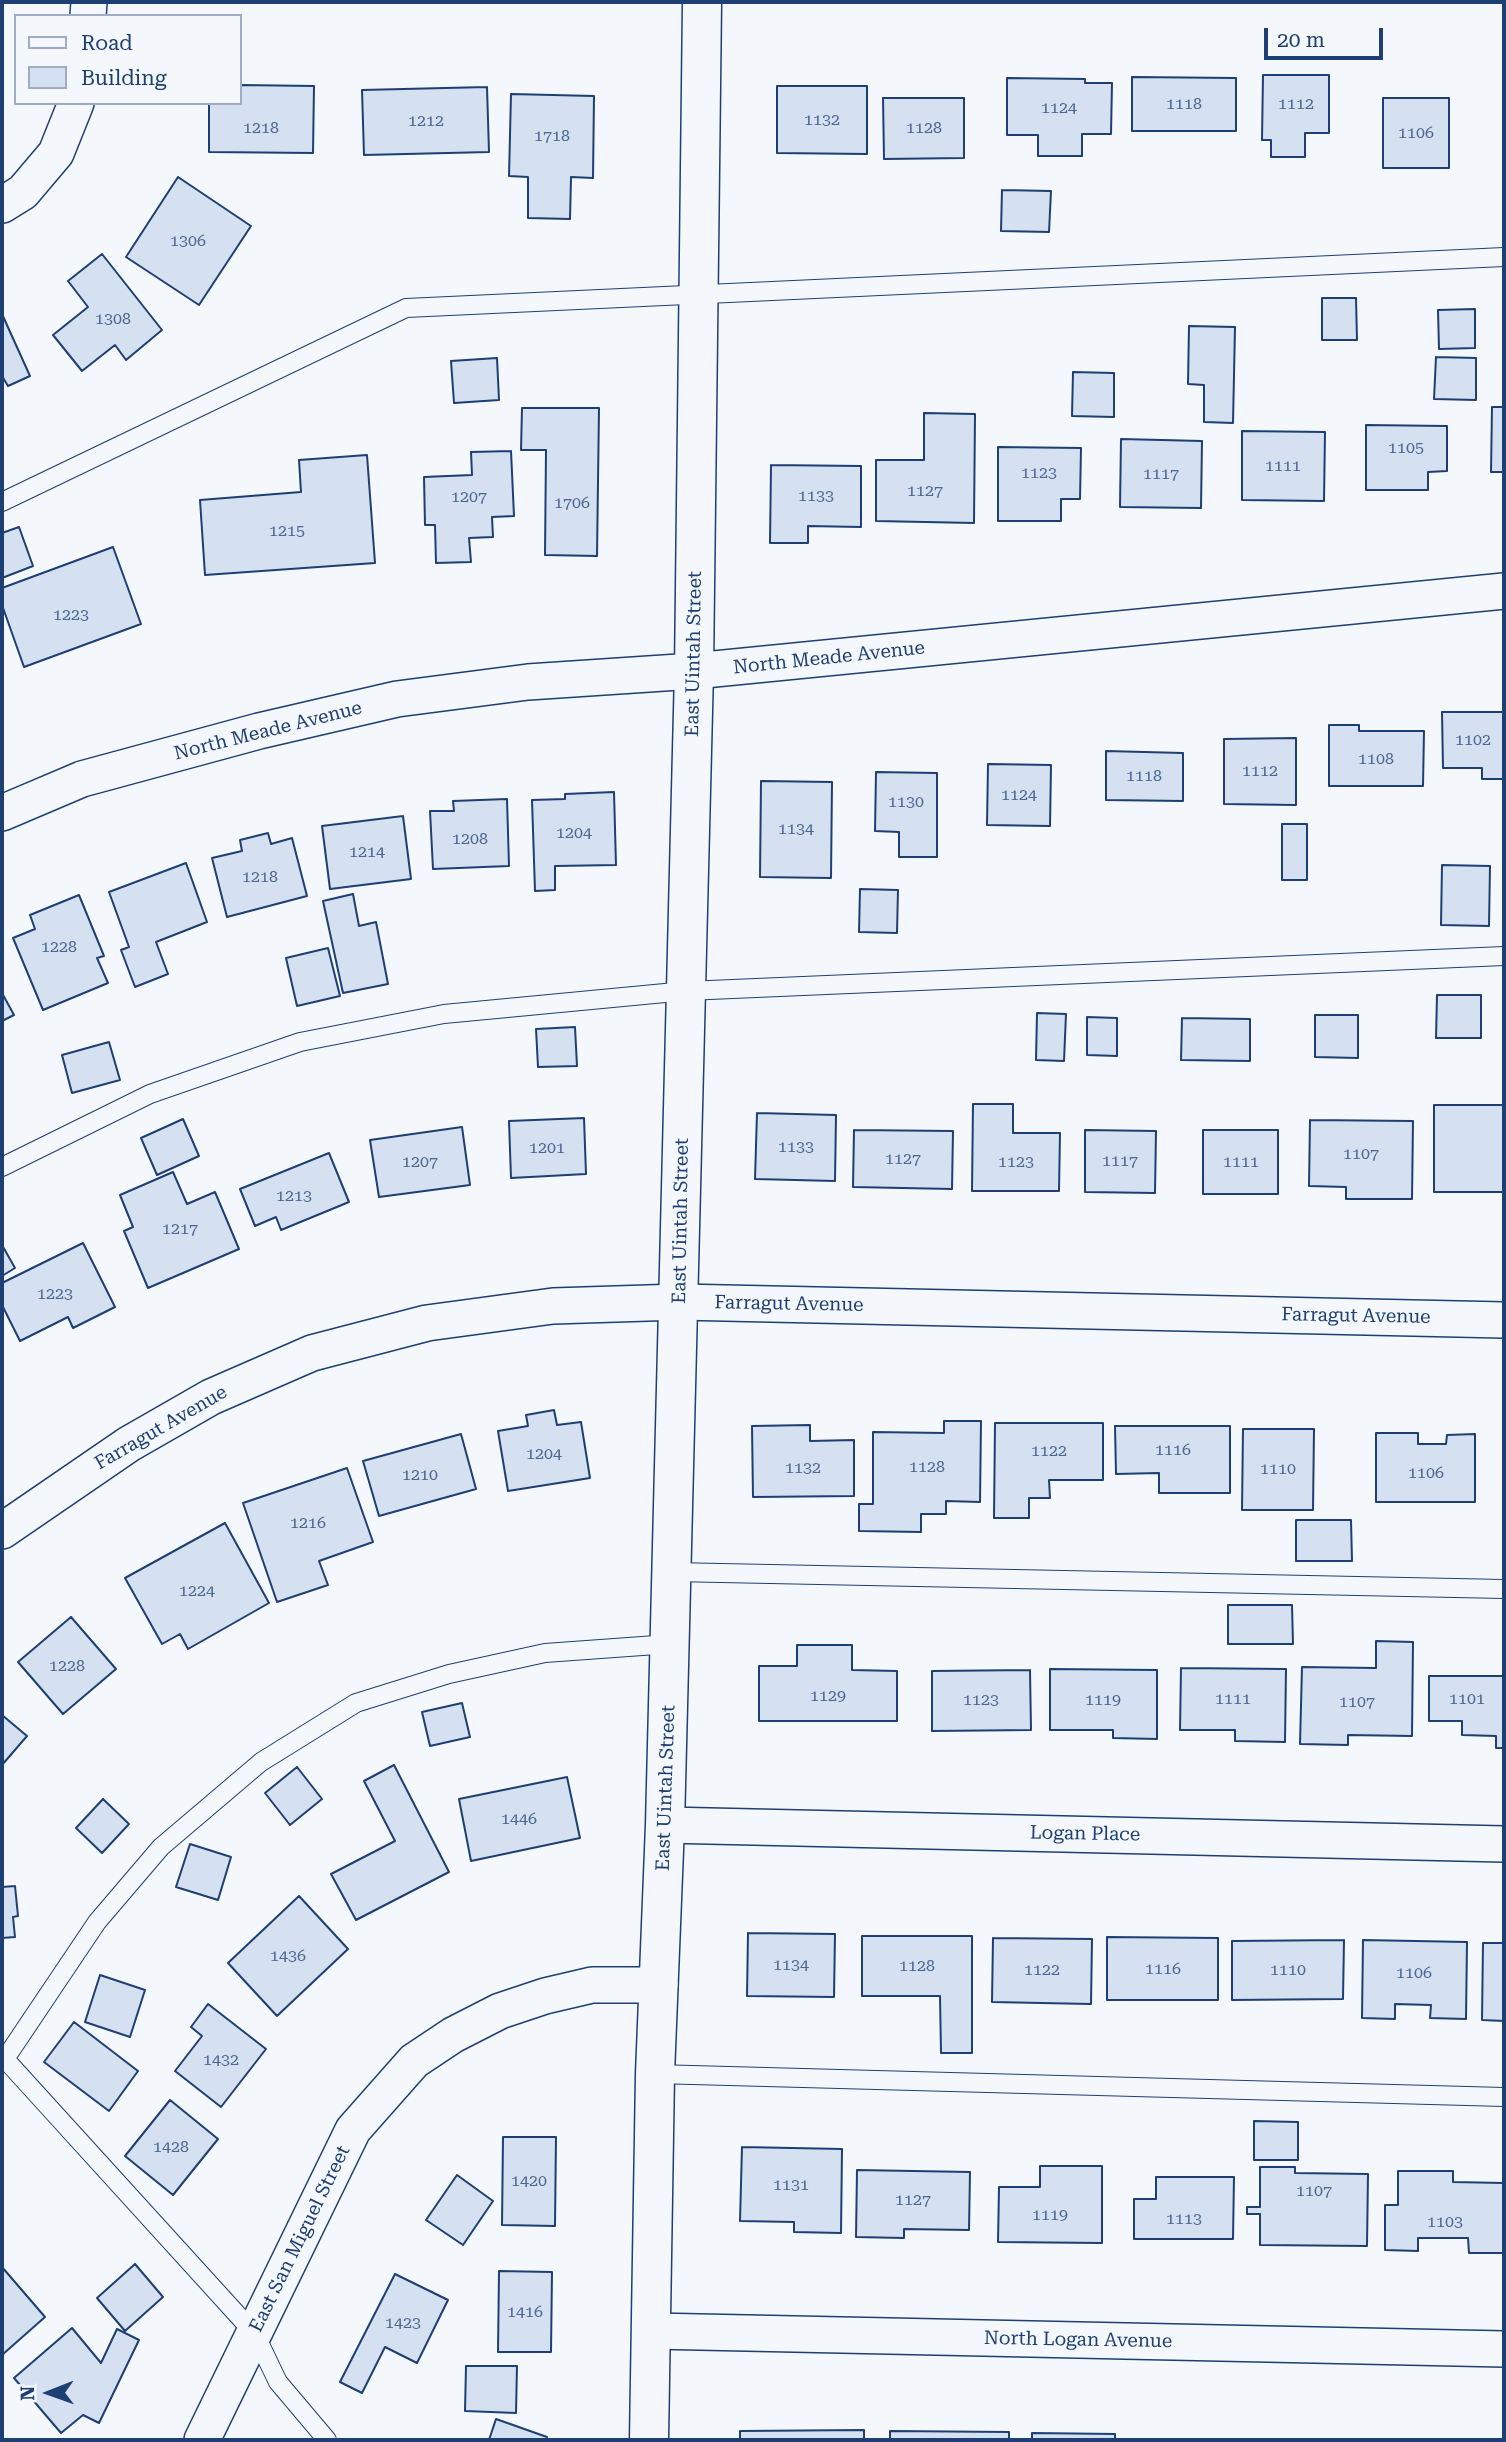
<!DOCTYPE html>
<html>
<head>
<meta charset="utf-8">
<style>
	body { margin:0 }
	#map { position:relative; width:1506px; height:2442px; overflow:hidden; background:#f4f7fb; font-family:"Roboto Serif",serif }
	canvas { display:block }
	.frame { position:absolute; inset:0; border:4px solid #1d3f73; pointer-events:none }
	.legend { position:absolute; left:14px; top:14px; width:228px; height:91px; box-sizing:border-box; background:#f4f7fb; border:2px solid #9eadc5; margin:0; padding:9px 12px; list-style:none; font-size:21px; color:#1d3f73 }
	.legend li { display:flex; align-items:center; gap:14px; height:35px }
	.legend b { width:35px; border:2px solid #9eadc5 }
	.north { position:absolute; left:14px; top:2358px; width:70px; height:70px; -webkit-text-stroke:5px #f4f7fb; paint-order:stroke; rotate:269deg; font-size:19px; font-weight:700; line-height:28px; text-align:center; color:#1d3f73 }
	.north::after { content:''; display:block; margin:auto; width:24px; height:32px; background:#1d3f73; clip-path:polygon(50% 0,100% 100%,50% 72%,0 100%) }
	.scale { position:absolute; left:1264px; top:28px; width:119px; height:32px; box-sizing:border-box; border:4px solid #1d3f73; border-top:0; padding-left:9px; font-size:21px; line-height:24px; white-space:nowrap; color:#1d3f73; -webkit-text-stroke:5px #f4f7fb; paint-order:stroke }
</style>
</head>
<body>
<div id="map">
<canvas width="1506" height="2442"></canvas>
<div class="frame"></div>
<ul class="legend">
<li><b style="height:9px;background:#f4f7fb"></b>Road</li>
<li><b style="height:19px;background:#d5e0f0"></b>Building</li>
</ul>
<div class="north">N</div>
<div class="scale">20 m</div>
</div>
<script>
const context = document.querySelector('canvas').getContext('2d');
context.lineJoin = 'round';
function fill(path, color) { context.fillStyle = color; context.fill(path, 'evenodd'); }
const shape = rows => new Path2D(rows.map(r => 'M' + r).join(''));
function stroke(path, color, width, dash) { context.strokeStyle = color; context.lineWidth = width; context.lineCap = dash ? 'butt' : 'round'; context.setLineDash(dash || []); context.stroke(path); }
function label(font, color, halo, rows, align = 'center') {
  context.font = font + ' "Roboto Serif",serif'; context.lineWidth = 5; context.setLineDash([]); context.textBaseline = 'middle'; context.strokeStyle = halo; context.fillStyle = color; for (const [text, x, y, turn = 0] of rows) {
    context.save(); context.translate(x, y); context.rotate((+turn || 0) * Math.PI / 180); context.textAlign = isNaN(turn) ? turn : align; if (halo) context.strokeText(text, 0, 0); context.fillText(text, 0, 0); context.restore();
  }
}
const building = shape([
	[1263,75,1329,75,1329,133,1305,133,1305,157,1271,157,1271,140,1262,140,1263,75],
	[1132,77,1236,78,1236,131,1132,131,1132,77],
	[1007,78,1085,79,1085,83,1112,83,1111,134,1082,134,1082,156,1038,156,1038,135,1007,135,1007,78],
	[240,85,314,86,313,153,209,152,209,103,240,103,240,85],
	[777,86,867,86,867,154,777,153,777,86],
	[487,87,489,152,364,155,362,90,487,87],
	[511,94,594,96,593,178,571,177,570,219,528,218,528,177,509,176,511,94],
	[883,98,964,98,964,158,884,159,883,98],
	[1383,98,1449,98,1449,168,1383,168,1383,98],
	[178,177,251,226,199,305,126,257,178,177],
	[1002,190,1051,191,1049,232,1001,231,1002,190],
	[102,254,162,330,126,360,115,345,82,371,53,335,88,307,68,281,102,254],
	[1322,298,1356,298,1357,340,1322,340,1322,298],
	[1475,309,1475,348,1439,349,1438,310,1475,309],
	[2,314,30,376,8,386,2,376,2,314],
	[1189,326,1235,327,1233,423,1204,422,1204,385,1188,384,1189,326],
	[1436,357,1476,358,1476,400,1434,399,1436,357],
	[497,358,499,400,454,403,451,361,497,358],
	[1073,372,1114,373,1114,417,1072,416,1073,372],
	[1492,407,1504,407,1504,472,1491,472,1492,407],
	[522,408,599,408,597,556,545,555,546,450,521,450,522,408],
	[924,413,975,414,974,523,876,521,876,460,924,460,924,413],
	[1366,425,1447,426,1447,471,1428,472,1428,490,1366,490,1366,425],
	[1242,431,1325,432,1324,501,1242,500,1242,431],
	[1121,439,1202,441,1201,508,1120,507,1121,439],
	[998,447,1081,448,1080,499,1061,499,1061,521,998,521,998,447],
	[511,451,514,516,492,517,493,537,469,538,471,562,436,563,435,525,425,525,424,477,472,475,471,452,511,451],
	[367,455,375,563,205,575,200,500,301,492,299,460,367,455],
	[771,465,861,466,861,527,808,526,808,543,770,543,771,465],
	[19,527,33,566,2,578,2,533,19,527],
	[113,547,141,624,24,667,2,605,2,588,113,547],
	[1442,712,1504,712,1504,779,1482,779,1482,768,1443,768,1442,712],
	[1329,725,1359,725,1359,731,1424,731,1423,786,1329,786,1329,725],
	[1296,738,1296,805,1224,804,1224,739,1296,738],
	[1106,751,1183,753,1183,801,1106,800,1106,751],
	[988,764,1051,765,1050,826,987,825,988,764],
	[876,772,937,773,937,857,899,857,899,832,875,831,876,772],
	[761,781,832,782,831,878,760,877,761,781],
	[614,792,616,865,555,866,555,890,535,891,532,800,565,799,565,794,614,792],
	[507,799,509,866,433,869,430,811,454,811,453,801,507,799],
	[403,816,411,879,330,889,322,826,403,816],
	[1282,824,1307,824,1307,880,1282,880,1282,824],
	[268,833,271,844,292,838,307,896,227,917,212,858,242,851,240,840,268,833],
	[186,863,207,922,156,942,168,974,135,987,121,950,129,947,109,892,186,863],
	[1442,865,1490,866,1489,926,1441,925,1442,865],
	[860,889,898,890,897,933,859,932,860,889],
	[353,894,359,926,376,922,388,984,343,993,323,901,353,894],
	[79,895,104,956,97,958,108,983,43,1010,13,938,35,929,30,915,79,895],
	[328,948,340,996,297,1006,286,958,328,948],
	[2,993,14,1015,2,1021,2,993],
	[1437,995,1481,995,1481,1038,1436,1038,1437,995],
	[1037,1013,1066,1014,1064,1061,1036,1060,1037,1013],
	[1315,1015,1358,1015,1358,1058,1315,1057,1315,1015],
	[1087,1017,1117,1018,1117,1056,1087,1055,1087,1017],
	[1182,1018,1250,1019,1250,1061,1181,1060,1182,1018],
	[575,1027,577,1066,538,1067,536,1029,575,1027],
	[109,1042,120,1080,72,1093,62,1055,109,1042],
	[973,1104,1013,1104,1013,1133,1060,1133,1059,1191,972,1191,973,1104],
	[1434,1105,1504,1105,1504,1192,1434,1192,1434,1105],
	[757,1113,836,1115,835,1181,755,1179,757,1113],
	[584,1118,586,1174,511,1178,509,1121,584,1118],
	[183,1119,199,1156,157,1175,141,1138,183,1119],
	[1310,1120,1413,1121,1412,1199,1346,1199,1346,1187,1309,1186,1310,1120],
	[462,1127,470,1185,379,1197,370,1140,462,1127],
	[854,1130,953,1131,952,1189,853,1187,854,1130],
	[1085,1130,1156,1131,1155,1193,1085,1192,1085,1130],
	[1203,1130,1278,1130,1278,1194,1203,1194,1203,1130],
	[329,1153,349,1202,281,1230,276,1217,255,1226,240,1189,329,1153],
	[173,1172,187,1204,215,1192,239,1249,148,1288,124,1231,133,1227,120,1195,173,1172],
	[83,1243,115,1307,73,1328,68,1317,20,1341,2,1305,2,1283,83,1243],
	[2,1245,15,1268,2,1276,2,1245],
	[554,1410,557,1425,581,1422,590,1478,508,1491,498,1431,528,1426,526,1415,554,1410],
	[944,1421,981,1421,980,1502,946,1501,946,1514,921,1514,921,1532,859,1531,859,1504,873,1504,873,1432,944,1433,944,1421],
	[995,1423,1103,1423,1103,1480,1049,1480,1050,1498,1029,1498,1029,1518,994,1518,995,1423],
	[810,1425,810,1441,854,1440,854,1496,753,1497,752,1426,810,1425],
	[1115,1426,1230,1426,1230,1493,1159,1493,1159,1473,1116,1474,1115,1426],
	[1243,1429,1314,1429,1313,1510,1242,1510,1243,1429],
	[1376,1433,1418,1433,1418,1444,1446,1444,1447,1435,1475,1434,1475,1502,1376,1502,1376,1433],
	[461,1434,476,1489,379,1516,363,1461,461,1434],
	[347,1468,373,1542,319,1561,328,1585,277,1602,243,1503,347,1468],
	[1296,1520,1351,1520,1352,1561,1296,1561,1296,1520],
	[225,1523,269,1603,188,1649,180,1634,162,1644,125,1578,225,1523],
	[1228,1605,1292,1605,1293,1644,1228,1644,1228,1605],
	[71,1617,116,1669,63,1714,18,1662,71,1617],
	[1376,1641,1413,1642,1412,1736,1348,1735,1348,1745,1300,1744,1302,1667,1376,1668,1376,1641],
	[797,1645,852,1645,852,1670,897,1671,897,1721,759,1721,759,1666,797,1666,797,1645],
	[1181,1668,1286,1669,1285,1742,1235,1741,1235,1730,1180,1730,1181,1668],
	[1050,1669,1157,1670,1157,1739,1113,1738,1113,1730,1050,1730,1050,1669],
	[1030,1670,1031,1730,932,1731,932,1671,1030,1670],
	[1429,1676,1504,1676,1504,1748,1496,1748,1496,1736,1462,1735,1462,1721,1429,1721,1429,1676],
	[462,1703,470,1737,430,1746,422,1712,462,1703],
	[2,1715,27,1736,2,1765,2,1715],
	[394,1765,449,1872,356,1920,331,1874,395,1841,364,1781,394,1765],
	[297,1767,322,1799,290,1825,265,1793,297,1767],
	[567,1777,580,1838,471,1861,459,1799,567,1777],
	[103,1799,129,1824,102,1853,76,1828,103,1799],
	[190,1844,231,1857,218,1900,176,1887,190,1844],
	[15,1886,18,1916,13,1917,15,1937,2,1938,2,1887,15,1886],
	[299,1896,348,1949,277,2016,228,1963,299,1896],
	[748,1933,835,1934,834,1997,747,1996,748,1933],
	[862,1936,972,1936,972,2053,941,2053,940,1996,862,1996,862,1936],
	[1107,1937,1218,1938,1218,2000,1107,2000,1107,1937],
	[993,1938,1092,1939,1091,2004,992,2002,993,1938],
	[1344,1940,1343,1999,1232,2000,1232,1941,1344,1940],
	[1363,1940,1467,1942,1466,2019,1430,2018,1431,2005,1395,2004,1395,2019,1362,2018,1363,1940],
	[1483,1943,1504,1943,1504,2021,1482,2020,1483,1943],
	[100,1975,145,1990,130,2037,85,2022,100,1975],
	[208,2004,266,2049,221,2107,175,2071,202,2036,191,2027,208,2004],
	[74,2022,138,2071,109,2111,44,2062,74,2022],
	[170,2100,218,2139,173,2195,125,2156,170,2100],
	[1254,2121,1298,2122,1298,2160,1254,2160,1254,2121],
	[503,2137,556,2137,555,2226,502,2225,503,2137],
	[742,2147,842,2149,841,2233,794,2232,794,2222,740,2221,742,2147],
	[1040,2166,1102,2166,1102,2243,998,2242,999,2187,1040,2187,1040,2166],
	[1260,2167,1295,2167,1295,2173,1368,2174,1367,2246,1260,2245,1260,2214,1247,2214,1247,2207,1260,2207,1260,2167],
	[857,2170,970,2172,969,2230,904,2229,904,2238,856,2237,857,2170],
	[1398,2171,1453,2171,1453,2182,1504,2183,1504,2253,1469,2253,1468,2238,1418,2238,1418,2251,1385,2250,1385,2205,1398,2205,1398,2171],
	[457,2175,493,2201,463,2245,426,2220,457,2175],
	[1156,2177,1234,2177,1233,2239,1134,2239,1134,2199,1156,2199,1156,2177],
	[135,2264,163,2297,125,2331,97,2298,135,2264],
	[2,2267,45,2317,2,2355,2,2267],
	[499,2271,552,2272,551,2352,498,2352,499,2271],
	[395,2274,448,2300,417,2363,385,2347,362,2393,340,2382,395,2274],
	[72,2328,101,2363,117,2329,139,2340,99,2423,83,2415,61,2433,14,2378,72,2328],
	[466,2366,517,2366,516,2413,465,2411,466,2366],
	[496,2419,547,2437,546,2440,489,2440,496,2419],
	[864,2430,864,2440,740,2440,740,2431,864,2430],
	[890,2431,1009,2432,1009,2440,890,2440,890,2431],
	[1032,2433,1115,2434,1115,2440,1032,2440,1032,2433]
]);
fill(building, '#d5e0f0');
stroke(building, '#1d3f73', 2);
const lane = shape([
	[2,502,406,308,1504,257],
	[2,1167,150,1094,300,1042,444,1014,686,991,1504,956],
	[672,1572,1504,1589],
	[2,2054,5,2059,97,1922,161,1847,261,1762,356,1703,449,1674,545,1653,670,1644],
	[5,2059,255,2334,278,2382,327,2440],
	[655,2074,1504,2097]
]);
const street = shape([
	[88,16,89,2],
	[2,205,23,192,56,153,76,103],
	[2,813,82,779,259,731,397,699,528,682,694,671,1504,591],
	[2,1531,129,1444,211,1397,312,1353,427,1323,553,1306,679,1302,1504,1320],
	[665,1825,1504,1844],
	[652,2331,1504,2349],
	[202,2440,353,2130,414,2061,453,2035,500,2011,545,1996,592,1985,660,1985]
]);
const secondary = shape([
	[649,2440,655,2074,665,1825,694,671,702,2]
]);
stroke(lane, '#1d3f73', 20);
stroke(street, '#1d3f73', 38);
stroke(secondary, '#1d3f73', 41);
stroke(lane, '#f4f7fb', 18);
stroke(street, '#f4f7fb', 35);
stroke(secondary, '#f4f7fb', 38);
label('16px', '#4b6792', null, [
	["1118",1184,104],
	["1112",1296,104],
	["1124",1059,108],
	["1132",822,120],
	["1212",426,121],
	["1218",261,128],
	["1128",924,128],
	["1106",1416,133],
	["1718",552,136],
	["1306",188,241],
	["1308",113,319],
	["1105",1406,448],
	["1111",1283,466],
	["1123",1039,473],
	["1117",1161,474],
	["1127",925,491],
	["1133",816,496],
	["1207",469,497],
	["1706",572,503],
	["1215",287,531],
	["1223",71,615],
	["1102",1473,740],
	["1108",1376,759],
	["1112",1260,771],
	["1118",1144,776],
	["1124",1019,795],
	["1130",906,802],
	["1134",796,829],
	["1204",574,833],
	["1208",470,839],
	["1214",367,852],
	["1218",260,877],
	["1228",59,947],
	["1133",796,1147],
	["1201",547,1148],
	["1107",1361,1154],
	["1127",903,1159],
	["1117",1120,1161],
	["1207",420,1162],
	["1123",1016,1162],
	["1111",1241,1162],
	["1213",294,1196],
	["1217",180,1229],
	["1223",55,1294],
	["1116",1173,1450],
	["1122",1049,1451],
	["1204",544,1454],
	["1128",927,1467],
	["1132",803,1468],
	["1110",1278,1469],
	["1106",1426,1473],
	["1210",420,1475],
	["1216",308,1523],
	["1224",197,1591],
	["1228",67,1666],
	["1129",828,1696],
	["1111",1233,1699],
	["1101",1467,1699],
	["1123",981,1700],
	["1119",1103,1700],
	["1107",1357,1702],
	["1446",519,1819],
	["1436",288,1956],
	["1134",791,1965],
	["1128",917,1966],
	["1116",1163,1969],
	["1122",1042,1970],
	["1110",1288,1970],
	["1106",1414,1973],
	["1432",221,2060],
	["1428",171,2147],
	["1420",529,2181],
	["1131",791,2185],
	["1107",1314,2191],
	["1127",913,2200],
	["1119",1050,2215],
	["1113",1184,2219],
	["1103",1445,2222],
	["1416",525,2312],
	["1423",403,2323]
]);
label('19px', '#1d3f73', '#f4f7fb', [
	["East Uintah Street",694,654,-89],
	["North Meade Avenue",829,658,-6],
	["North Meade Avenue",268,731,-14],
	["East Uintah Street",681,1221,-89],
	["Farragut Avenue",789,1304,1],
	["Farragut Avenue",1356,1316,1],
	["Farragut Avenue",161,1428,-30],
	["East Uintah Street",666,1788,-88],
	["Logan Place",1085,1834,1],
	["East San Miguel Street",300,2239,-64],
	["North Logan Avenue",1078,2340,1]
]);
</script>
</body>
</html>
